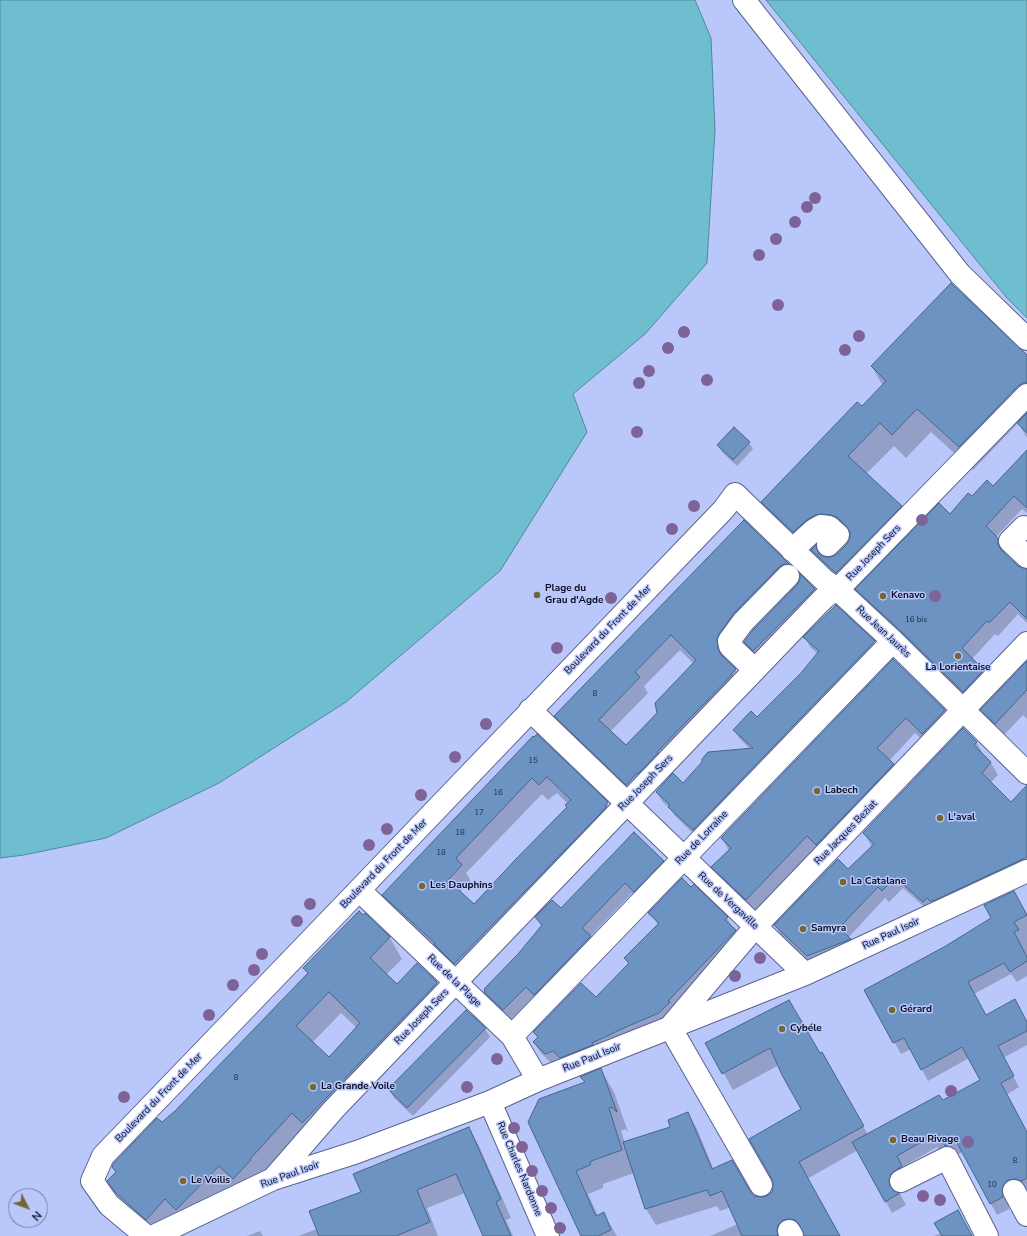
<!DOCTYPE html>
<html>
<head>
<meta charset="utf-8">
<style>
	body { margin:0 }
	#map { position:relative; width:1027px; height:1236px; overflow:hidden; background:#b9c7fa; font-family:"Nunito Sans",sans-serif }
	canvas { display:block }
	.north { position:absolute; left:8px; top:1188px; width:40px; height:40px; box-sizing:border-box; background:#b9c7fa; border:1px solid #737da2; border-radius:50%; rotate:132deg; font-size:11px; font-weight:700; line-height:16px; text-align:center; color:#0a0d1f }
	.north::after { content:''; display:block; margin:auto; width:14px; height:18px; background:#756634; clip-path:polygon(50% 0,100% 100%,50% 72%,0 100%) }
</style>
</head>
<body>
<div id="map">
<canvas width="1027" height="1236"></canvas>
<div class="north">N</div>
</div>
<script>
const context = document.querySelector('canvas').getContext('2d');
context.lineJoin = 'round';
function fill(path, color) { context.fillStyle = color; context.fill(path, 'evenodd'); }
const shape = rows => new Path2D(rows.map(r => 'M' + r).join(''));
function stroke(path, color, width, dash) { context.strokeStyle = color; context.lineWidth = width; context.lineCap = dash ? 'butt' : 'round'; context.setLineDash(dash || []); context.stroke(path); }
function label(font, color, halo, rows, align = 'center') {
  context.font = font + ' "Nunito Sans",sans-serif'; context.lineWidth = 3; context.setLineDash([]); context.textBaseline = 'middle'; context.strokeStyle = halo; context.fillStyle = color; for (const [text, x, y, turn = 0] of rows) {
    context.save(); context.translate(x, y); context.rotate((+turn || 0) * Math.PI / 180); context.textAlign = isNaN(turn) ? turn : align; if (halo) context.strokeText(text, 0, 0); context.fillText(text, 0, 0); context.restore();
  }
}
const water = shape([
	[0,0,695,0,711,38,715,130,707,263,645,334,573,394,587,432,500,571,346,702,219,783,106,838,24,855,0,858,0,0],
	[766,0,1027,0,1027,318,1007,298,766,0]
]);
fill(water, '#6ebecf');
stroke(water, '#50899a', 1);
fill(shape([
	[1027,356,1027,438,1018,423,973,470,931,432,906,458,894,446,866,474,901,506,915,530,950,515,972,497,993,488,1027,452,1027,513,1022,509,996,537,1005,552,1005,555,1018,567,1027,570,1027,623,1018,614,998,636,995,634,972,659,983,670,991,684,971,705,864,603,857,589,850,596,826,573,812,550,807,555,776,525,762,502,862,407,883,386,872,367],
	[845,538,850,540,848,544,837,555,831,558,824,558,821,556,816,547,821,543],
	[749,443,753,449,737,466,722,452,718,445],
	[744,521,789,564,797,579,725,655,726,661,735,669,744,685,635,799,564,731,555,716],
	[680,650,694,664,658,714,626,747,610,732,648,693,644,686],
	[801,577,815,590,818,596,758,657,749,649,745,642,798,585],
	[836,606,874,642,880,651,699,839,675,816,671,810,662,801,657,792,683,784,750,749,740,739,734,730,757,718,801,673,818,654,810,647,805,637],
	[893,660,945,711,954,726,932,749,915,733,889,761,893,765,902,781,755,915,722,883,713,867,729,851,722,838],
	[1027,663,1027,719,1023,715,1003,736,989,723,982,710],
	[537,735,607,803,617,819,464,979,393,911,383,895],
	[557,793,568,804,568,808,474,905,460,892,471,881,466,873,542,794,548,800],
	[976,742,983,754,983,755,991,763,998,775,990,783,1011,804,1027,798,1027,872,931,913,903,888,889,902,885,898,848,938,857,951,815,968,782,937,775,925,848,870,872,847,864,833],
	[663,862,669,873,640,902,632,893,590,937,596,948,541,1005,533,997,510,1021,491,1003,485,992,542,927,536,918,561,909],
	[694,886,727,918,741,941,665,1023,552,1064,540,1052,534,1042,538,1038,534,1032,596,999,629,965,625,958,658,925,650,913],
	[1027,913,1027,976,1017,982,1011,974,974,994,986,1017,1027,1023,1027,1045,1003,1058,1019,1087,1006,1095,1027,1133,1027,1191,1022,1190,1010,1196,1008,1202,1009,1209,997,1215,963,1152,952,1157,946,1146,938,1149,937,1147,902,1167,908,1178,897,1185,895,1192,900,1194,906,1205,892,1213,858,1150,807,1179,839,1236,804,1236,798,1235,794,1236,710,1236,738,1224,731,1207,720,1211,717,1206,656,1225,646,1209,634,1173,603,1184,603,1188,588,1194,598,1216,604,1214,617,1236,582,1236,529,1122,585,1083,581,1077,601,1070,614,1092,628,1132,625,1129,621,1131,625,1143,671,1128,688,1113,697,1129,714,1170,750,1192,755,1197,761,1198,768,1196,773,1191,803,1110,779,1065,733,1090,707,1043,789,1001,820,1055,831,1070,868,1135,942,1102,981,1081,969,1058,928,1081,911,1049,901,1054,866,991],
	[365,914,390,938,402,959,386,975,397,986,436,982,448,1004,245,1199,231,1186,189,1230,162,1236,121,1202,109,1181,116,1173,113,1167,175,1111,308,974,304,968],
	[341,1013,357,1028,329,1058,312,1043],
	[485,1029,490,1037,413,1116,394,1098,389,1089],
	[469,1128,479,1146,511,1218,506,1220,513,1236,486,1236,465,1193,427,1208,438,1236,298,1236,317,1229,363,1193],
	[260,1231,263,1236,247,1236],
	[941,1233,971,1236,934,1236]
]), '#0003');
const building = shape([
	[951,283,1027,355,1027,383,1023,383,1018,386,959,447,917,409,892,435,880,423,848,456,902,506,836,573,811,550,816,545,819,554,824,557,831,557,837,554,847,544,850,538,850,532,846,526,837,517,831,515,822,514,815,515,808,519,793,532,761,502,857,402,862,406,886,381,871,366,951,283],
	[1027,413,1027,433,1017,423,1027,413],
	[734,427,750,442,733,460,717,445,734,427],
	[1027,450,1027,508,1014,496,986,526,998,538,998,544,1001,550,1018,566,1027,569,1027,619,1010,602,989,623,987,621,962,648,984,670,963,692,902,632,855,589,939,503,950,514,968,493,972,496,987,480,993,486,1027,450],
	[744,520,789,564,784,564,779,567,734,613,719,634,717,639,718,649,721,655,736,669,731,674,732,675,657,752,658,753,638,774,637,773,626,785,554,716,744,520],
	[671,635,696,660,655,703,657,713,626,745,599,720,640,677,635,672,671,635],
	[800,574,815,589,753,651,744,642,753,630,797,585,800,579,800,574],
	[836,605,875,641,693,830,668,807,670,805,656,792,673,773,683,783,702,762,702,759,708,752,753,748,733,730,751,711,757,717,801,673,819,651,803,637,836,605],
	[893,659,945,710,922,734,906,718,877,748,894,764,816,845,807,836,746,900,711,867,731,848,721,838,893,659],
	[1027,661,1027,690,995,724,980,710,1027,661],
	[963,728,977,742,974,745,991,762,982,773,1011,802,1027,785,1027,857,933,901,930,901,927,898,923,902,895,877,882,891,878,887,839,928,851,939,807,956,774,925,838,859,848,869,874,844,863,833,963,728],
	[537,734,608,802,605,806,606,807,599,815,454,964,434,944,435,943,382,895,533,736,534,737,537,734],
	[547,777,571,800,565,805,567,807,516,859,474,904,448,880,462,865,456,858,532,778,539,785,547,777],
	[634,832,664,861,634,892,625,883,582,928,591,936,534,995,526,987,503,1010,484,992,485,990,484,989,518,954,542,925,535,917,552,900,561,908,634,832],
	[682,878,691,887,694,884,728,917,725,920,736,930,668,1001,670,1002,659,1013,626,1027,592,1043,593,1045,560,1058,553,1051,545,1054,533,1042,538,1037,533,1032,581,983,596,997,629,963,624,958,659,923,648,913,682,878],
	[1014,891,1027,915,1014,922,1019,930,1014,932,1027,957,1027,961,1010,972,1004,963,968,982,986,1015,1015,999,1027,1022,1027,1031,998,1046,1014,1076,1001,1083,1027,1132,1027,1178,1022,1181,1015,1179,1008,1180,1004,1184,1002,1190,1003,1197,990,1204,956,1141,945,1146,939,1135,931,1138,930,1137,897,1156,902,1166,891,1174,889,1181,890,1186,894,1191,900,1193,885,1202,852,1142,939,1095,943,1100,980,1080,962,1047,921,1070,904,1038,893,1043,864,990,944,947,991,918,984,905,1014,891],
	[359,911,363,915,365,913,390,937,370,958,397,984,417,963,437,982,437,983,302,1123,292,1113,250,1159,251,1160,233,1179,219,1166,176,1210,165,1199,146,1220,115,1192,107,1181,116,1172,112,1167,114,1163,157,1118,162,1122,175,1111,308,973,303,968,359,911],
	[329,992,360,1023,329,1057,296,1026,329,992],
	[789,1000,820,1053,822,1052,864,1126,799,1162,840,1236,804,1236,799,1224,795,1220,789,1219,783,1220,778,1225,777,1231,778,1236,742,1236,722,1191,710,1196,707,1190,645,1209,623,1142,670,1127,668,1120,688,1112,712,1169,732,1160,750,1191,754,1196,761,1197,767,1196,772,1192,773,1185,772,1179,749,1139,801,1109,782,1075,770,1048,722,1074,705,1043,789,1000],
	[466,1010,486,1028,407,1108,388,1089,466,1010],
	[601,1068,617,1112,611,1107,609,1108,622,1150,591,1161,590,1165,576,1171,596,1216,604,1212,611,1230,598,1236,581,1236,528,1122,539,1099,585,1082,580,1077,601,1068],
	[469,1127,501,1199,496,1202,511,1236,483,1236,456,1174,417,1190,430,1222,396,1236,319,1236,309,1211,361,1192,353,1174,469,1127],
	[958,1210,972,1236,942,1236,934,1223,958,1210]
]);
fill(building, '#6c93c1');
stroke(building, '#45668d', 1);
const minor = shape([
	[744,0,960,274,1027,339],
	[1024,527,1010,541,1027,557],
	[792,550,814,530,821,526,829,527,838,535,828,545],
	[755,670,730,646,729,641,743,622,788,576],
	[530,710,805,974],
	[359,890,512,1036,538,1080],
	[512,1036,893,641],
	[490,1102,548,1236],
	[273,1179,334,1109,816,606,824,598,844,583,1027,395],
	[901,1181,947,1158,987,1236],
	[761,1185,670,1027,755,927,1027,643],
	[1014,1191,1027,1215],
	[789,1231,792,1236],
	[146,1236,109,1205,92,1181,103,1156,359,890,724,509,735,494,824,580,837,589,893,641,1027,773],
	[154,1236,273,1179,357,1152,490,1102,538,1080,805,974,1027,871]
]);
stroke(minor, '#596491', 24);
stroke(minor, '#fff', 22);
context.fillStyle = '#7e6398';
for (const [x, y] of [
	[815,198],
	[807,207],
	[795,222],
	[776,239],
	[759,255],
	[778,305],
	[684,332],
	[859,336],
	[668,348],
	[845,350],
	[649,371],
	[707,380],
	[639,383],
	[637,432],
	[694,506],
	[922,520],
	[672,529],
	[935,596],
	[611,598],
	[557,648],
	[486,724],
	[455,757],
	[421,795],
	[387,829],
	[369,845],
	[310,904],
	[297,921],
	[262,954],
	[760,958],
	[254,970],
	[735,976],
	[233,985],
	[209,1015],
	[497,1059],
	[467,1087],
	[951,1091],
	[124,1097],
	[514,1128],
	[968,1142],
	[522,1147],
	[532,1171],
	[542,1191],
	[923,1196],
	[940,1200],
	[551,1208],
	[560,1228]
]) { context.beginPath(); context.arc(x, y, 6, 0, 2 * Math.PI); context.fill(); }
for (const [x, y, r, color] of [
	[537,595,4,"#756634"],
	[883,596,4,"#756634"],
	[958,656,4,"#756634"],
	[817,791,4,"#756634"],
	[940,818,4,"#756634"],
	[843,882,4,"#756634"],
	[422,886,4,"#756634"],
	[803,929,4,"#756634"],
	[892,1010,4,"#756634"],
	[782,1029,4,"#756634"],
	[313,1087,4,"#756634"],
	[893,1140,4,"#756634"],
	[183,1181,4,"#756634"]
]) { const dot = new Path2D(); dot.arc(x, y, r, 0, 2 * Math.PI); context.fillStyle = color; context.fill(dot); stroke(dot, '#b9c7fa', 1.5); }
label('8px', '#222e48', null, [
	["16 bis",916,620],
	["8",595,694],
	["15",533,761],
	["16",498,793],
	["17",479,813],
	["18",460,833],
	["18",441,853],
	["8",236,1078],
	["8",1015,1161],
	["10",992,1185]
]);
label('10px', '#0a0d1f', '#b9c7fa', [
	["Rue Joseph Sers",874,553,-46],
	["Boulevard du Front de Mer",608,630,-46],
	["Rue Jean Jaurès",883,632,43],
	["Rue Joseph Sers",646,783,-46],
	["Rue Jacques Beziat",846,833,-46],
	["Rue de Lorraine",702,838,-46],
	["Boulevard du Front de Mer",384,864,-46],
	["Rue de Vergaville",728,901,43],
	["Rue Paul Isoir",891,934,-25],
	["Rue de la Plage",454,981,44],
	["Rue Joseph Sers",422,1017,-46],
	["Rue Paul Isoir",592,1058,-22],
	["Boulevard du Front de Mer",159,1098,-46],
	["Rue Charles Nardonne",519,1169,67],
	["Rue Paul Isoir",290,1175,-20]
]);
label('bold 10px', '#0a0d1f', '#b9c7fa', [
	["Plage du",545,589],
	["Grau d'Agde",545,601],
	["Kenavo",891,596],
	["La Lorientaise",958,668,"center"],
	["Labech",825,791],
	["L'aval",948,818],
	["La Catalane",851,882],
	["Les Dauphins",430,886],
	["Samyra",811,929],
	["Gérard",900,1010],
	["Cybéle",790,1029],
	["La Grande Voile",321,1087],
	["Beau Rivage",901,1140],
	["Le Voilis",191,1181]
], 'left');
</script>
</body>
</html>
